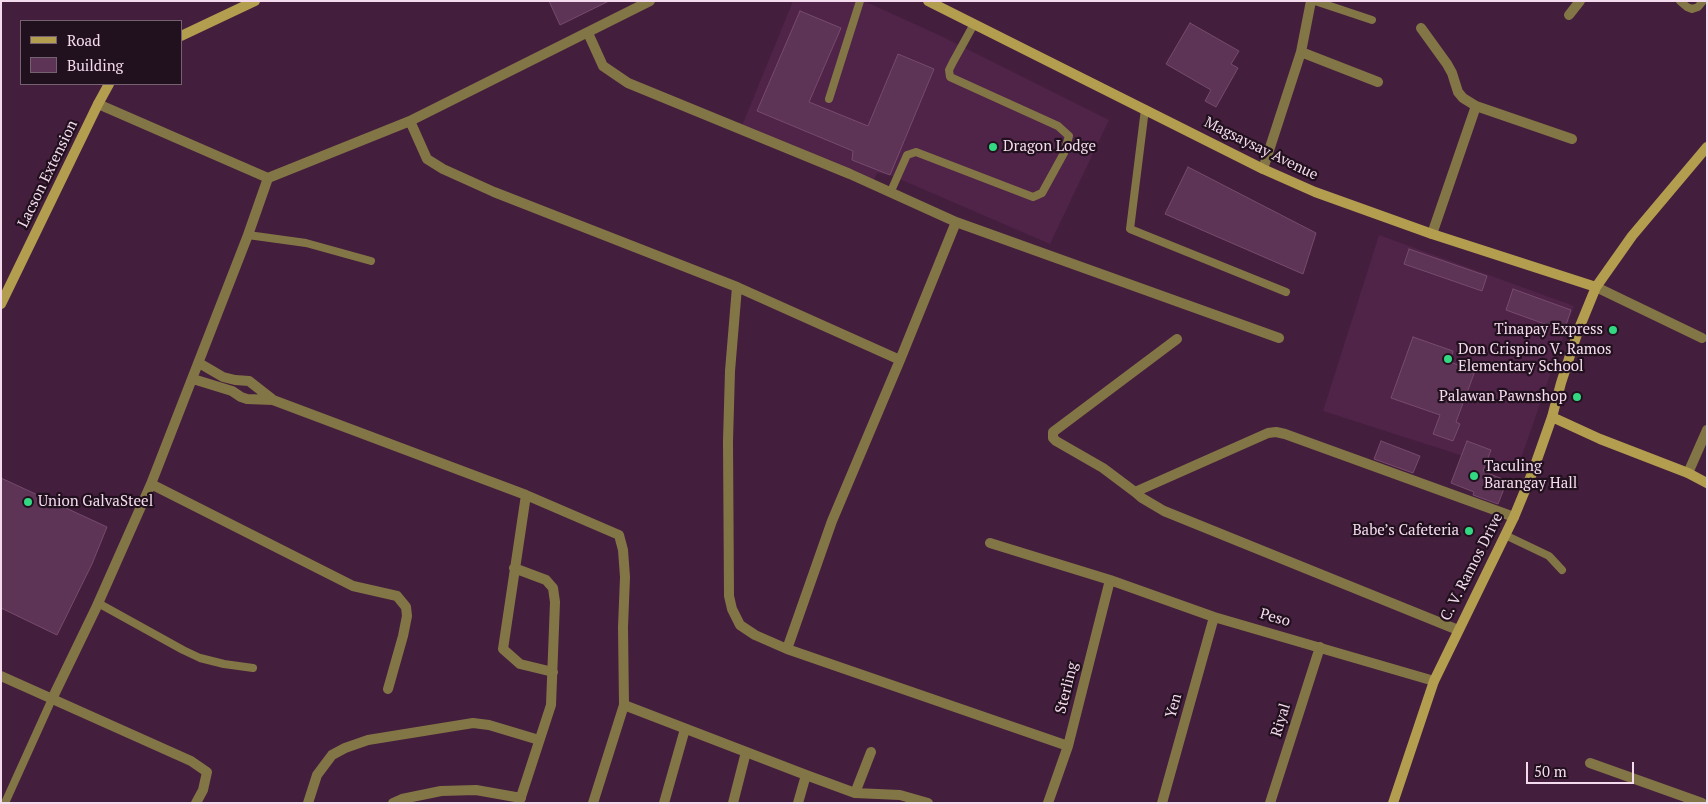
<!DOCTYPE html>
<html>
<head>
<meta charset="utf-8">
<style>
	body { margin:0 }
	#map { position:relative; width:1708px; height:804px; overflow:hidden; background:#441e3d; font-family:"PT Serif",serif }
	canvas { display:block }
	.frame { position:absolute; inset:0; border:2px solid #f5dbee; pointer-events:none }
	.legend { position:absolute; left:20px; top:20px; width:162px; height:65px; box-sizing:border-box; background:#21101d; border:1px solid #766171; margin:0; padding:6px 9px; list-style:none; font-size:15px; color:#f5dbee }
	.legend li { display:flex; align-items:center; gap:10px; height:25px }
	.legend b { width:25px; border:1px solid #766171 }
	.scale { position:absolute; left:1526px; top:762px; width:108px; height:22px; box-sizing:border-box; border:2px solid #f5dbee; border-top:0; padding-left:6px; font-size:15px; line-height:18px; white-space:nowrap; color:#f5dbee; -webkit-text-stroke:4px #21101d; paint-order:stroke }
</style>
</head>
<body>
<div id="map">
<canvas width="1708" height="804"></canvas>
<div class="frame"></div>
<ul class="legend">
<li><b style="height:6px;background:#b39d4e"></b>Road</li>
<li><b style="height:14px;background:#5d3455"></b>Building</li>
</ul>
<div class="scale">50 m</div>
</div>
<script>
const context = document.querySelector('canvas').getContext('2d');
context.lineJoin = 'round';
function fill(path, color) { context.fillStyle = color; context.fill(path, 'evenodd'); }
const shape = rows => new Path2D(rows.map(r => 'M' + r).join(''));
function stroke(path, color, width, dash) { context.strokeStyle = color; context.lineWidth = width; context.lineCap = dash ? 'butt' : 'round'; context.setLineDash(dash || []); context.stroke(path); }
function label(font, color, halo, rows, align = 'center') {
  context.font = font + ' "PT Serif",serif'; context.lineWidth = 4.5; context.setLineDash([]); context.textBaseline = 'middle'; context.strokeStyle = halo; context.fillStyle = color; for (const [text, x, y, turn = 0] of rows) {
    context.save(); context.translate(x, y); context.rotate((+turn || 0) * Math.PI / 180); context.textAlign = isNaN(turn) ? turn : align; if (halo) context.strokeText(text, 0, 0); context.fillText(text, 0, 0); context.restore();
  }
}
fill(shape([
	[793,1,864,1,941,36,1109,120,1050,244,890,175,877,173,872,184,739,133],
	[1379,235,1574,306,1516,473,1323,411]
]), '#502348');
const building = shape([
	[549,1,609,1,560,25,549,1],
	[800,11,841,28,809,102,868,126,898,54,934,69,890,175,852,160,853,151,757,111,800,11],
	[1190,23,1239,51,1231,64,1238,68,1216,107,1205,101,1211,90,1166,64,1190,23],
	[1188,167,1316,233,1303,274,1165,214,1188,167],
	[1409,249,1487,276,1482,291,1404,264,1409,249],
	[1513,289,1571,310,1564,331,1506,310,1513,289],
	[1413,337,1453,351,1450,362,1475,371,1456,422,1460,424,1453,441,1433,434,1440,415,1391,398,1413,337],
	[1381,441,1420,456,1413,473,1374,459,1381,441],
	[1467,441,1491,450,1483,471,1507,481,1498,504,1473,495,1474,492,1451,483,1467,441],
	[1,478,107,527,92,564,57,635,1,608,1,478]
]);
fill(building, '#5d3455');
stroke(building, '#764b6d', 1);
stroke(shape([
	[1315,1,1372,20],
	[1680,1,1687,7,1692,9,1698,7,1703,1],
	[829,99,860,1],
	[1145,109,1130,229,1286,292],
	[891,191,907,155,916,152,1033,197,1042,193,1064,153,1069,136,1058,126,950,77,949,70,953,62,974,24],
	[248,235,306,243,371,261],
	[1505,535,1549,556,1562,570],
	[98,603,183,650,200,658,224,664,253,668],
	[5,803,52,699]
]), '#837646', 8);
stroke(shape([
	[1569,15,1580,1],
	[1421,28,1447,64,1452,73,1458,92,1463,98,1476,106],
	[588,33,603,66,628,83,850,174,956,222,1279,338],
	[1301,52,1378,82],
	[98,104,268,178,410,121,650,1],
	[410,121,427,159,443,169,494,192,737,287,730,371,728,441,729,596,732,609,740,625,755,635,787,649,1068,746],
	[1263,169,1301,52,1311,1],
	[1432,234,1476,106,1572,139],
	[737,287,900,360],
	[1596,287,1702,338],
	[199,363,223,377,235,380,249,381,272,399],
	[193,379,232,391,241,397,247,399,273,400,526,495,619,535,623,550,625,577,623,627,624,705,593,803],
	[1688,473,1707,430],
	[151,484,353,586,397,596,406,607,407,616,403,636,388,689],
	[1135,492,1103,468,1056,441,1053,438,1053,432,1177,339],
	[526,495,503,649,520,664,553,672],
	[990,543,1110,580,1214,617,1434,681],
	[514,568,546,580,553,588,555,602,551,705,519,803],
	[1458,630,1164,511,1142,498,1135,492,1268,433,1276,432,1285,434,1514,517],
	[787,649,832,521,900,360,956,222],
	[1,676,191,761,207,772,203,790,196,803],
	[52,699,96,608,151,484,248,235,268,178],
	[624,705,806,775,855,793,900,795,928,803],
	[1590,763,1702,803],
	[855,793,871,752],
	[308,803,317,775,332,755,345,748,368,740,473,723,489,725,539,740],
	[393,803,402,799,441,791,476,790,521,798],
	[664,803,685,729],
	[733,803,746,752],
	[798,803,806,775],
	[1048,803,1068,746,1110,580],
	[1162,803,1214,617],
	[1270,803,1320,647]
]), '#837646', 10);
stroke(shape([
	[928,1,1263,169,1315,192,1432,234,1596,287],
	[181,36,255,1],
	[1,304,98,104,109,84],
	[1552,417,1600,439,1688,473,1707,483],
	[1393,803,1434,681,1514,517,1533,471,1552,417,1561,383,1578,331,1596,287,1632,236,1707,147]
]), '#b39d4e', 10);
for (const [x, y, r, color] of [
	[993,147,5,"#33d882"],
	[1613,330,5,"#33d882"],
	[1448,359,5,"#33d882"],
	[1577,397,5,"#33d882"],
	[1474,476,5,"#33d882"],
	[28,502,5,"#33d882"],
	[1469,531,5,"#33d882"]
]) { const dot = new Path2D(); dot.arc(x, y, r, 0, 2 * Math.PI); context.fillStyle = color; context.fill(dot); stroke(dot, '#21101d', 2); }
label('15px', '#f5dbee', '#21101d', [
	["Dragon Lodge",1003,147],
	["Tinapay Express",1603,330,"right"],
	["Don Crispino V. Ramos",1458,350],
	["Elementary School",1458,367],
	["Palawan Pawnshop",1567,397,"right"],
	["Taculing",1484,467],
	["Barangay Hall",1484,484],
	["Union GalvaSteel",38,502],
	["Babe’s Cafeteria",1459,531,"right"]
], 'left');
label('15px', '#f5dbee', '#21101d', [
	["Magsaysay Avenue",1261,149,26],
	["Lacson Extension",48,174,-64],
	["C. V. Ramos Drive",1472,567,-63],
	["Peso",1275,618,16],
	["Sterling",1067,688,-76],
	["Yen",1174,706,-74],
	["Riyal",1281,720,-73]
]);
</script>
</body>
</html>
